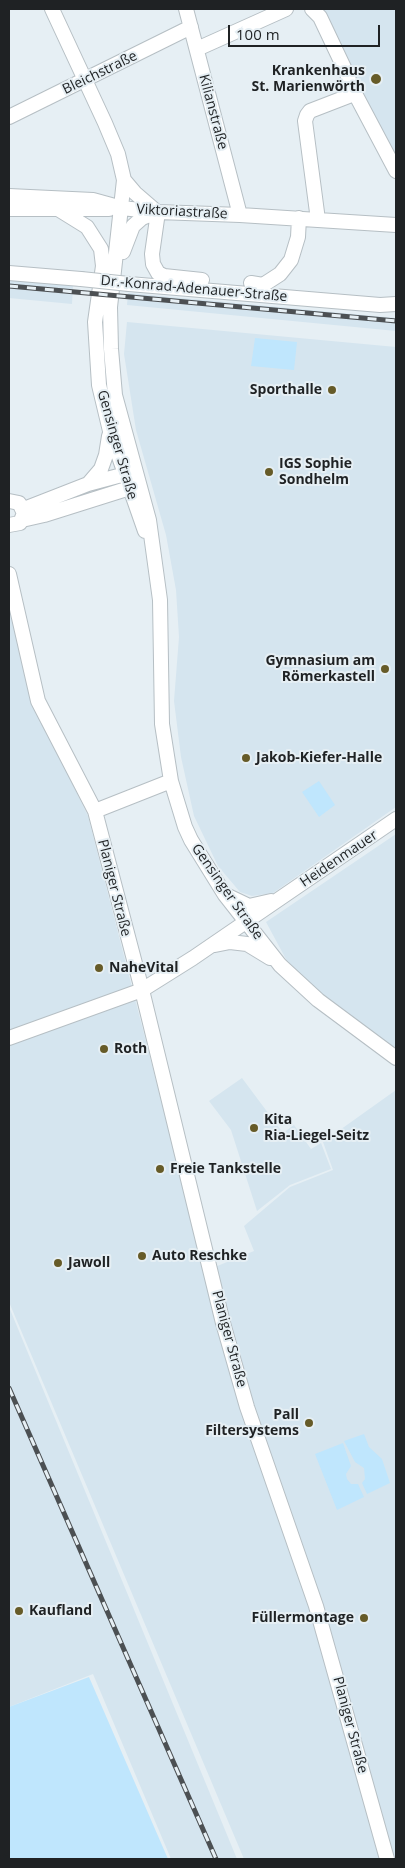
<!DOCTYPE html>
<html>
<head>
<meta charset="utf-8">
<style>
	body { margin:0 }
	#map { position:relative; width:405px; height:1868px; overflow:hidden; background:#e6eff4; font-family:"Open Sans",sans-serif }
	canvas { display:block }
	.frame { position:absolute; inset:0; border:10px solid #1f2224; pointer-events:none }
	.scale { position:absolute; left:228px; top:25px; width:152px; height:22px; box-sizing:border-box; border:2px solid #1f2224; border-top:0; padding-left:6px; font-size:15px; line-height:18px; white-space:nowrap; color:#1f2224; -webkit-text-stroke:4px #e6eff4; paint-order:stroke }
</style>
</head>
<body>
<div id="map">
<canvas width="405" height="1868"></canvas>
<div class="frame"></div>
<div class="scale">100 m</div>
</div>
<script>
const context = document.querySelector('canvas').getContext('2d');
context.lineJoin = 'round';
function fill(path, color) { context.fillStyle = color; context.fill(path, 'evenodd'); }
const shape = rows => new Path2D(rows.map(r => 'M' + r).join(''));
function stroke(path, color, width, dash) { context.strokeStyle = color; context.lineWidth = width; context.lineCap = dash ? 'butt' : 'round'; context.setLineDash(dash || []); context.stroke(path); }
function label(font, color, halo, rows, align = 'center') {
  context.font = font + ' "Open Sans",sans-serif'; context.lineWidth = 4; context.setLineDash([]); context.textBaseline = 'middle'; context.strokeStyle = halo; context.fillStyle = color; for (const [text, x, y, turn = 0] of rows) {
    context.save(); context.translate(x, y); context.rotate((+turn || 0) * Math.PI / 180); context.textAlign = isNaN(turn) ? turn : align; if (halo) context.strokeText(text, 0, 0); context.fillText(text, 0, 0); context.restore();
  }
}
fill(shape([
	[321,9,396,9,396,156,357,87,354,70],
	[9,279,73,285,72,304,9,298],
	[128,293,396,318,396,331,127,305],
	[127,322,396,347,396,807,273,893,252,896,240,892,218,866,194,816,181,757,174,701,179,637,176,590,166,535,136,430,124,354],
	[9,592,31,698,88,816,205,1271,254,1251,244,1226,290,1187,333,1170,323,1142,396,1090,396,1859,244,1859,9,1302],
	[396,834,396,1049,328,1001,287,961,266,922],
	[242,1078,283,1133,294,1125,311,1149,321,1143,331,1169,290,1185,257,1211,231,1130,209,1101],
	[9,1307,237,1859,171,1859,93,1674,9,1707]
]), '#d5e5ef');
fill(shape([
	[255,338,297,342,294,370,251,366],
	[319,781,335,805,319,817,302,792],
	[364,1434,369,1447,382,1459,390,1483,367,1494,362,1483,365,1479,364,1468,355,1462,344,1441],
	[343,1443,351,1466,346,1474,347,1479,351,1484,358,1484,364,1497,337,1510,315,1454],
	[89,1677,168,1859,9,1859,9,1707]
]), '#bfe6fd');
const minor = shape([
	[52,9,105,123,118,154,124,180,110,307,111,349,115,395,149,520,160,600,162,724,171,781,185,827,191,840,225,895,280,965,318,1000,396,1058],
	[186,9,240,215],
	[312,9,320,17,347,74,351,86,396,171],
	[197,49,286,9],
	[9,117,191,27],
	[124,180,135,193,157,212],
	[9,196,93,200,122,208,158,212,240,215,396,225],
	[9,209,109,209],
	[58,209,87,227,101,249,103,266,95,322,99,385,110,431,145,531],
	[158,212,152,254,153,264,158,273,164,276,202,280],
	[318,220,305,121,307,115,310,111,354,94],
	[123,252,133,226,142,218,157,212],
	[9,273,81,279],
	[251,283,263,285,280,274,291,260,298,237,299,218],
	[129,284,380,305,396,304],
	[89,483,101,469,106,455,109,436],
	[9,501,19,503,24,513,20,523,9,525],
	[24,509,88,484,133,472],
	[22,520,44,515,136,486],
	[9,574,38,701,95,811,142,990,223,1323,247,1407,316,1606,387,1859],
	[95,811,171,781],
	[228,896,249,906,271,901],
	[215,945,230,942,247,944,270,958],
	[9,1038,142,990,193,958,396,819]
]);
stroke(minor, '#b6bfc4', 16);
stroke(minor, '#fff', 14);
const rail = shape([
	[9,286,396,321],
	[9,1388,216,1859]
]);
stroke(rail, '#4c5053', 5);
stroke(rail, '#e6eff4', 3, [9]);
const minorBridge = shape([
	[81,279,129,284]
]);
stroke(minorBridge, '#b6bfc4', 16, []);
stroke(minorBridge, '#fff', 14);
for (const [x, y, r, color] of [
	[376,79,6,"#665b28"],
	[332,390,5,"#665b28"],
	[269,472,5,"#665b28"],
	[385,669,5,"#665b28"],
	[246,758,5,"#665b28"],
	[99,968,5,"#665b28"],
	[104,1049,5,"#665b28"],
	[254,1128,5,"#665b28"],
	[160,1169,5,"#665b28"],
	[142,1256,5,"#665b28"],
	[58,1263,5,"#665b28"],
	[309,1423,5,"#665b28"],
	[19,1611,5,"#665b28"],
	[364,1618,5,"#665b28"]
]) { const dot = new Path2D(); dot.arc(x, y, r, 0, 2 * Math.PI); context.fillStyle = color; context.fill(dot); stroke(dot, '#e6eff4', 2); }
label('bold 14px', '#1f2224', '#e6eff4', [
	["Krankenhaus",365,71,"right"],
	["St. Marienwörth",365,87,"right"],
	["Sporthalle",322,390,"right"],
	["IGS Sophie",279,464],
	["Sondhelm",279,480],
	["Gymnasium am",375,661,"right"],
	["Römerkastell",375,677,"right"],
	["Jakob-Kiefer-Halle",256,758],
	["NaheVital",109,968],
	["Roth",114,1049],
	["Kita",264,1120],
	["Ria-Liegel-Seitz",264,1136],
	["Freie Tankstelle",170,1169],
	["Auto Reschke",152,1256],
	["Jawoll",68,1263],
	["Pall",299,1415,"right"],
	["Filtersystems",299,1431,"right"],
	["Kaufland",29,1611],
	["Füllermontage",354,1618,"right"]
], 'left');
label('14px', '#1f2224', '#e6eff4', [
	["Bleichstraße",100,73,-26],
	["Kilianstraße",213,112,75],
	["Viktoriastraße",182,212,3],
	["Dr.-Konrad-Adenauer-Straße",194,289,5],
	["Gensinger Straße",117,445,74],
	["Heidenmauer",339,859,-34],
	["Planiger Straße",114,888,76],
	["Gensinger Straße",227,892,55],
	["Planiger Straße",229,1339,75],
	["Planiger Straße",350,1725,75]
]);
</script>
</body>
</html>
